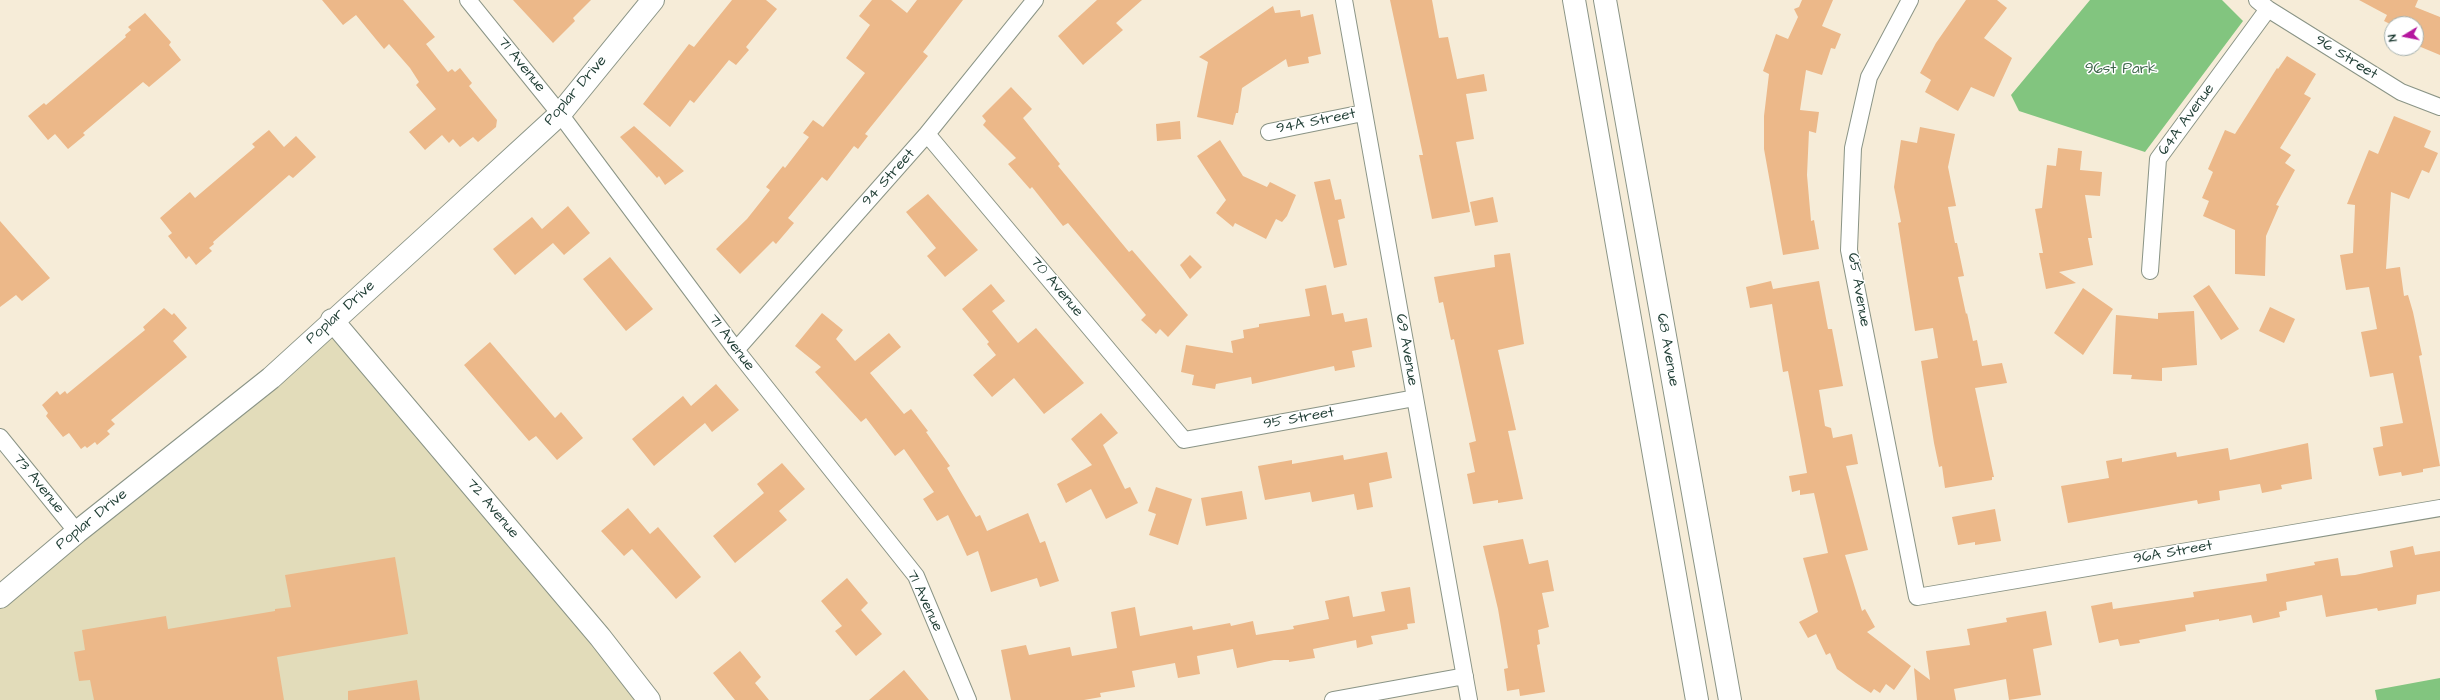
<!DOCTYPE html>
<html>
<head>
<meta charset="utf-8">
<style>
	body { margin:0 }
	#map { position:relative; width:2440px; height:700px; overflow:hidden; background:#f6ecd8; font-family:"Architects Daughter",sans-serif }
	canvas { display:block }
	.north { position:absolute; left:2384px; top:16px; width:40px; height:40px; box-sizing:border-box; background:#fff; border:1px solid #a5b1ae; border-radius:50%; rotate:260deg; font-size:11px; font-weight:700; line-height:16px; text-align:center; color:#1f3d34 }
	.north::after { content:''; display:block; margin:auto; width:14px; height:18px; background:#b5179e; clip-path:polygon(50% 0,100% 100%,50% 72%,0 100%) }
</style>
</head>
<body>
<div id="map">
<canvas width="2440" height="700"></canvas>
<div class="north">N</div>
</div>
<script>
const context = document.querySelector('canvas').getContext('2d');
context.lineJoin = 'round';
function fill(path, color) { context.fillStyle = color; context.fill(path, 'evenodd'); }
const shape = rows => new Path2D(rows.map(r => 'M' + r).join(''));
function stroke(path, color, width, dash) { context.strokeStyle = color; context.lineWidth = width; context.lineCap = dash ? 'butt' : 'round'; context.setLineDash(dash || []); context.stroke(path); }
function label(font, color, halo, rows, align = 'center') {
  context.font = font + ' "Architects Daughter",sans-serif'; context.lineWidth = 3; context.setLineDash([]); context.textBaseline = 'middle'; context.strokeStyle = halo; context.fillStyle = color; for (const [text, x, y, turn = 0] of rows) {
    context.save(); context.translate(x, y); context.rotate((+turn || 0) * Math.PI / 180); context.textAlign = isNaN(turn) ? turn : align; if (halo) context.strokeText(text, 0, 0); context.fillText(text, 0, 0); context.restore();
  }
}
fill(shape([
	[332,320,649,700,0,700,0,597]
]), '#e2dcba');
fill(shape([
	[2090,0,2222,0,2243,21,2145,152,2019,111,2011,95],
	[2440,678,2440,700,2377,700,2375,690]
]), '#82c57f');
fill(shape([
	[322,0,403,0,435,37,426,44,448,72,452,69,455,72,460,68,472,83,469,86,497,120,496,127,478,142,473,137,460,147,453,139,449,143,442,135,425,150,409,132,436,109,416,85,419,82,410,68,389,44,384,49,356,15,343,25],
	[513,0,591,0,573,18,575,21,553,43],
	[732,0,766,0,777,9,746,47,749,50,736,65,729,60,694,103,690,100,670,127,643,104,689,44,694,47],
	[872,0,891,0,907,13,917,0,963,0,923,52,928,56,865,134,868,136,858,149,854,146,827,181,822,177,788,218,794,223,776,244,773,241,740,274,716,249,747,219,770,190,766,187,783,166,785,168,809,137,803,133,813,120,823,127,865,73,846,58,870,25,859,16],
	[1097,0,1142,0,1116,23,1123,30,1083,65,1058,36],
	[1390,0,1432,0,1439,38,1448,37,1457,79,1484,74,1487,91,1466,94,1474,139,1456,142,1470,212,1432,219,1419,155,1423,155],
	[1802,0,1833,0,1822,26,1841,34,1835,49,1831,48,1822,75,1806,70,1800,110,1819,112,1816,133,1809,131,1807,175,1811,221,1814,220,1819,249,1783,255,1764,149,1764,116,1769,74,1763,71,1776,34,1788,39,1798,17,1794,9,1799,7],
	[1966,0,1997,0,2007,8,1984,38,2012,58,1994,97,1971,87,1958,111,1925,92,1931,80,1920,73,1936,43],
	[2359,0,2418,0,2415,7,2440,17,2440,55,2416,45,2416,24,2392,25,2384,21,2387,15],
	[1273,6,1275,13,1300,10,1301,17,1313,14,1321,54,1308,57,1309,63,1288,67,1286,59,1242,88,1238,113,1236,113,1233,125,1197,117,1208,62,1199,57],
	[145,13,171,42,169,45,181,60,149,87,143,82,83,133,85,135,68,149,55,134,48,140,28,116,44,103,46,105,126,37,125,35,131,30,128,27],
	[2287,56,2316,74,2304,94,2311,98,2280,148,2291,155,2285,163,2295,170,2276,205,2279,206,2266,236,2265,276,2235,274,2235,230,2203,216,2209,201,2202,198,2213,172,2208,169,2225,130,2235,134,2277,68,2278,69],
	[1011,87,1032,109,1023,118,1060,164,1058,166,1129,252,1132,250,1188,315,1168,337,1160,329,1156,334,1141,320,1146,315,1068,223,1063,226,1032,187,1030,189,1008,164,1016,158,983,125,986,121,982,116],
	[2394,116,2431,131,2424,147,2438,153,2429,173,2422,170,2409,199,2391,192,2386,269,2400,267,2404,296,2408,295,2413,312,2422,355,2419,356,2440,466,2423,469,2423,472,2402,476,2401,472,2379,476,2373,448,2383,446,2380,427,2403,423,2393,373,2370,377,2361,332,2377,329,2369,287,2346,290,2340,255,2353,253,2355,205,2347,204,2369,150,2378,154],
	[1180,121,1181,139,1157,141,1156,124],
	[634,126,684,171,665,185,659,176,657,178,620,137],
	[1920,127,1955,134,1948,167,1956,206,1948,207,1955,243,1957,243,1964,276,1958,277,1966,314,1967,313,1973,341,1977,340,1982,366,2002,363,2007,383,1975,388,1994,477,1992,477,1992,480,1945,488,1942,466,1939,467,1934,443,1921,361,1938,358,1933,328,1915,331,1898,223,1901,222,1894,187,1901,140,1917,143],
	[269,130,284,147,296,136,316,157,293,178,289,175,213,242,214,244,209,248,212,251,196,265,189,256,186,259,168,236,172,233,160,218,190,192,195,198,255,147,252,144],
	[1220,140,1243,176,1267,187,1270,182,1296,195,1287,216,1282,222,1276,219,1266,239,1235,223,1233,227,1216,213,1226,200,1197,156],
	[2058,148,2082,151,2080,170,2102,172,2100,196,2085,195,2092,238,2088,238,2093,265,2059,272,2076,283,2046,289,2039,253,2043,253,2035,209,2042,208,2047,165,2056,166],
	[1330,179,1335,200,1341,199,1345,218,1338,220,1347,265,1334,268,1314,182],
	[928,194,978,250,945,277,927,256,936,248,906,212],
	[1493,197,1498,222,1475,226,1470,202],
	[568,206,590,233,564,255,553,243,515,275,493,249,532,217,542,229],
	[0,221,50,278,22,301,16,295,0,307],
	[1510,253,1524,344,1498,350,1516,430,1508,431,1523,499,1498,503,1498,500,1473,504,1467,474,1475,472,1469,443,1476,441,1454,339,1451,340,1443,302,1439,303,1434,277,1495,267,1494,255],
	[1190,255,1202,267,1190,279,1180,265],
	[610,257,653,309,626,331,583,279],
	[1771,281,1773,289,1819,281,1828,329,1832,329,1843,386,1819,390,1825,426,1831,428,1833,438,1852,434,1858,464,1846,466,1868,550,1845,555,1862,611,1865,609,1875,627,1867,632,1911,666,1894,690,1886,684,1880,693,1874,689,1871,693,1856,683,1837,669,1830,653,1826,655,1816,634,1808,638,1799,622,1818,612,1803,558,1828,553,1814,493,1800,495,1800,490,1792,492,1789,476,1807,473,1788,371,1783,372,1772,304,1750,308,1746,287],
	[991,284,1005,301,992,311,1018,343,1036,328,1084,383,1044,414,1014,378,992,397,973,375,996,355,987,344,989,342,962,309],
	[1326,285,1332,315,1343,313,1345,322,1367,318,1372,347,1352,351,1355,367,1335,371,1334,366,1252,384,1251,377,1216,384,1215,389,1192,385,1194,375,1181,372,1186,345,1233,353,1231,341,1244,338,1243,330,1259,327,1259,324,1310,316,1305,289],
	[2209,285,2239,329,2221,340,2193,296],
	[2083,288,2113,309,2083,355,2054,333],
	[2270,307,2295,319,2284,343,2259,331],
	[164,308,172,315,174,313,187,328,173,341,187,357,111,420,115,424,107,431,110,434,97,445,95,442,87,448,85,446,81,449,69,433,63,437,46,416,48,413,42,405,57,391,60,395,65,391,67,394,145,330,143,327],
	[2194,311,2197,365,2162,368,2162,381,2131,379,2132,375,2113,374,2116,315,2158,319,2158,313],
	[822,313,843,330,836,339,855,361,889,333,901,347,870,373,904,414,911,409,928,431,926,432,950,466,947,468,976,517,980,515,987,531,1028,513,1040,543,1045,541,1059,581,1040,587,1037,578,991,592,978,551,967,556,948,515,937,521,923,499,934,492,904,449,895,456,866,418,861,422,815,372,821,367,795,346],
	[490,342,555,418,561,412,583,438,557,460,536,436,529,441,464,365],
	[716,384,739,410,712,432,705,423,654,466,632,439,683,396,691,406],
	[1101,413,1118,433,1103,445,1125,489,1130,487,1138,503,1106,519,1091,489,1066,503,1057,484,1092,465,1071,439],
	[2308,443,2312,479,2281,485,2282,489,2262,493,2260,484,2219,491,2220,500,2198,504,2197,500,2068,523,2061,486,2109,478,2106,461,2122,458,2122,462,2176,452,2177,457,2228,448,2230,460],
	[1387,452,1392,478,1369,483,1373,507,1357,510,1354,494,1312,502,1310,492,1265,500,1258,466,1292,460,1292,464,1343,455,1344,460],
	[782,463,805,489,779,511,787,520,735,563,713,536,764,493,757,484],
	[1156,487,1192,499,1178,545,1149,535,1156,514,1148,511],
	[1242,491,1247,519,1206,526,1201,498],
	[628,508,650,534,658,527,701,577,676,599,632,549,624,556,601,531],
	[1995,509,2001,541,1975,545,1975,542,1958,545,1952,517],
	[1523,539,1529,564,1548,560,1554,591,1542,593,1549,627,1538,630,1540,644,1537,645,1545,692,1520,696,1519,689,1507,691,1504,669,1508,668,1498,609,1483,546],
	[2413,546,2415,555,2440,551,2440,591,2417,595,2416,604,2378,611,2377,608,2326,617,2322,595,2286,602,2287,610,2279,612,2280,617,2253,623,2251,615,2219,621,2219,619,2185,625,2186,631,2139,640,2140,643,2120,646,2118,639,2099,643,2091,606,2112,602,2113,609,2194,597,2193,592,2267,581,2266,574,2315,565,2314,562,2338,558,2341,576,2355,575,2393,567,2390,551],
	[395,557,408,634,277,657,284,700,94,700,90,680,79,681,74,652,85,650,82,630,166,616,168,629,275,611,275,609,291,607,285,575],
	[847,578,868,603,861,610,882,634,856,656,835,631,842,626,821,601],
	[1410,587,1415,623,1407,624,1408,629,1371,636,1373,644,1357,648,1356,640,1313,649,1315,658,1289,662,1289,660,1274,660,1237,668,1233,649,1197,656,1200,674,1178,678,1175,663,1132,671,1135,687,1100,693,1101,697,1084,700,1011,700,1001,650,1026,645,1029,655,1070,647,1072,656,1117,648,1111,612,1135,607,1140,636,1192,626,1193,630,1230,623,1231,626,1253,621,1256,635,1294,629,1293,626,1329,619,1325,601,1349,596,1353,617,1385,611,1381,592],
	[2046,611,2052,645,2033,649,2041,695,2009,700,2006,679,1954,689,1956,700,1917,700,1914,668,1930,680,1926,651,1970,645,1967,629,2007,622,2006,618],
	[740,651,761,677,755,683,769,700,735,700,713,673],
	[904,670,929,700,869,700],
	[417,680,420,700,348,700,348,691]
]), '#ecb889');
const street = shape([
	[468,0,560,114,736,350,916,576,968,700],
	[1344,0,1469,700],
	[1910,0,1869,77,1853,148,1849,250,1917,597,2440,508],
	[2257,0,2268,9,2401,92,2440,107],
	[1269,132,1363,113],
	[927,134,1184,440,1415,398],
	[2150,271,2158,159,2268,9],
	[736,350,927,134,1035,0],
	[0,437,77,532],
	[1333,700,1465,676]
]);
const secondary = shape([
	[1574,0,1697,700],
	[1605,0,1730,700],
	[332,320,600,637,649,700],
	[0,597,77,532,271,378,439,225,560,114,653,0]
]);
stroke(street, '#8a9486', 18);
stroke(secondary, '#8a9486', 24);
stroke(street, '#fff', 16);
stroke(secondary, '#fff', 22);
label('15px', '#1f3d34', '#fff', [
	["96 Street",2346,58,32],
	["71 Avenue",521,65,51],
	["Poplar Drive",576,91,-49],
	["64A Avenue",2187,120,-54],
	["94A Street",1316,122,-11],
	["94 Street",889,178,-48],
	["70 Avenue",1056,287,50],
	["65 Avenue",1858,290,80],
	["Poplar Drive",341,313,-42],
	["71 Avenue",731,343,53],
	["69 Avenue",1406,350,80],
	["68 Avenue",1667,350,80],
	["95 Street",1299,419,-10],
	["73 Avenue",38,484,51],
	["72 Avenue",492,509,50],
	["Poplar Drive",92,520,-39],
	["96A Street",2173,553,-10],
	["71 Avenue",924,601,65]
]);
label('15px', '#3d664a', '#fff', [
	["96st Park",2121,70]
]);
</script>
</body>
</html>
